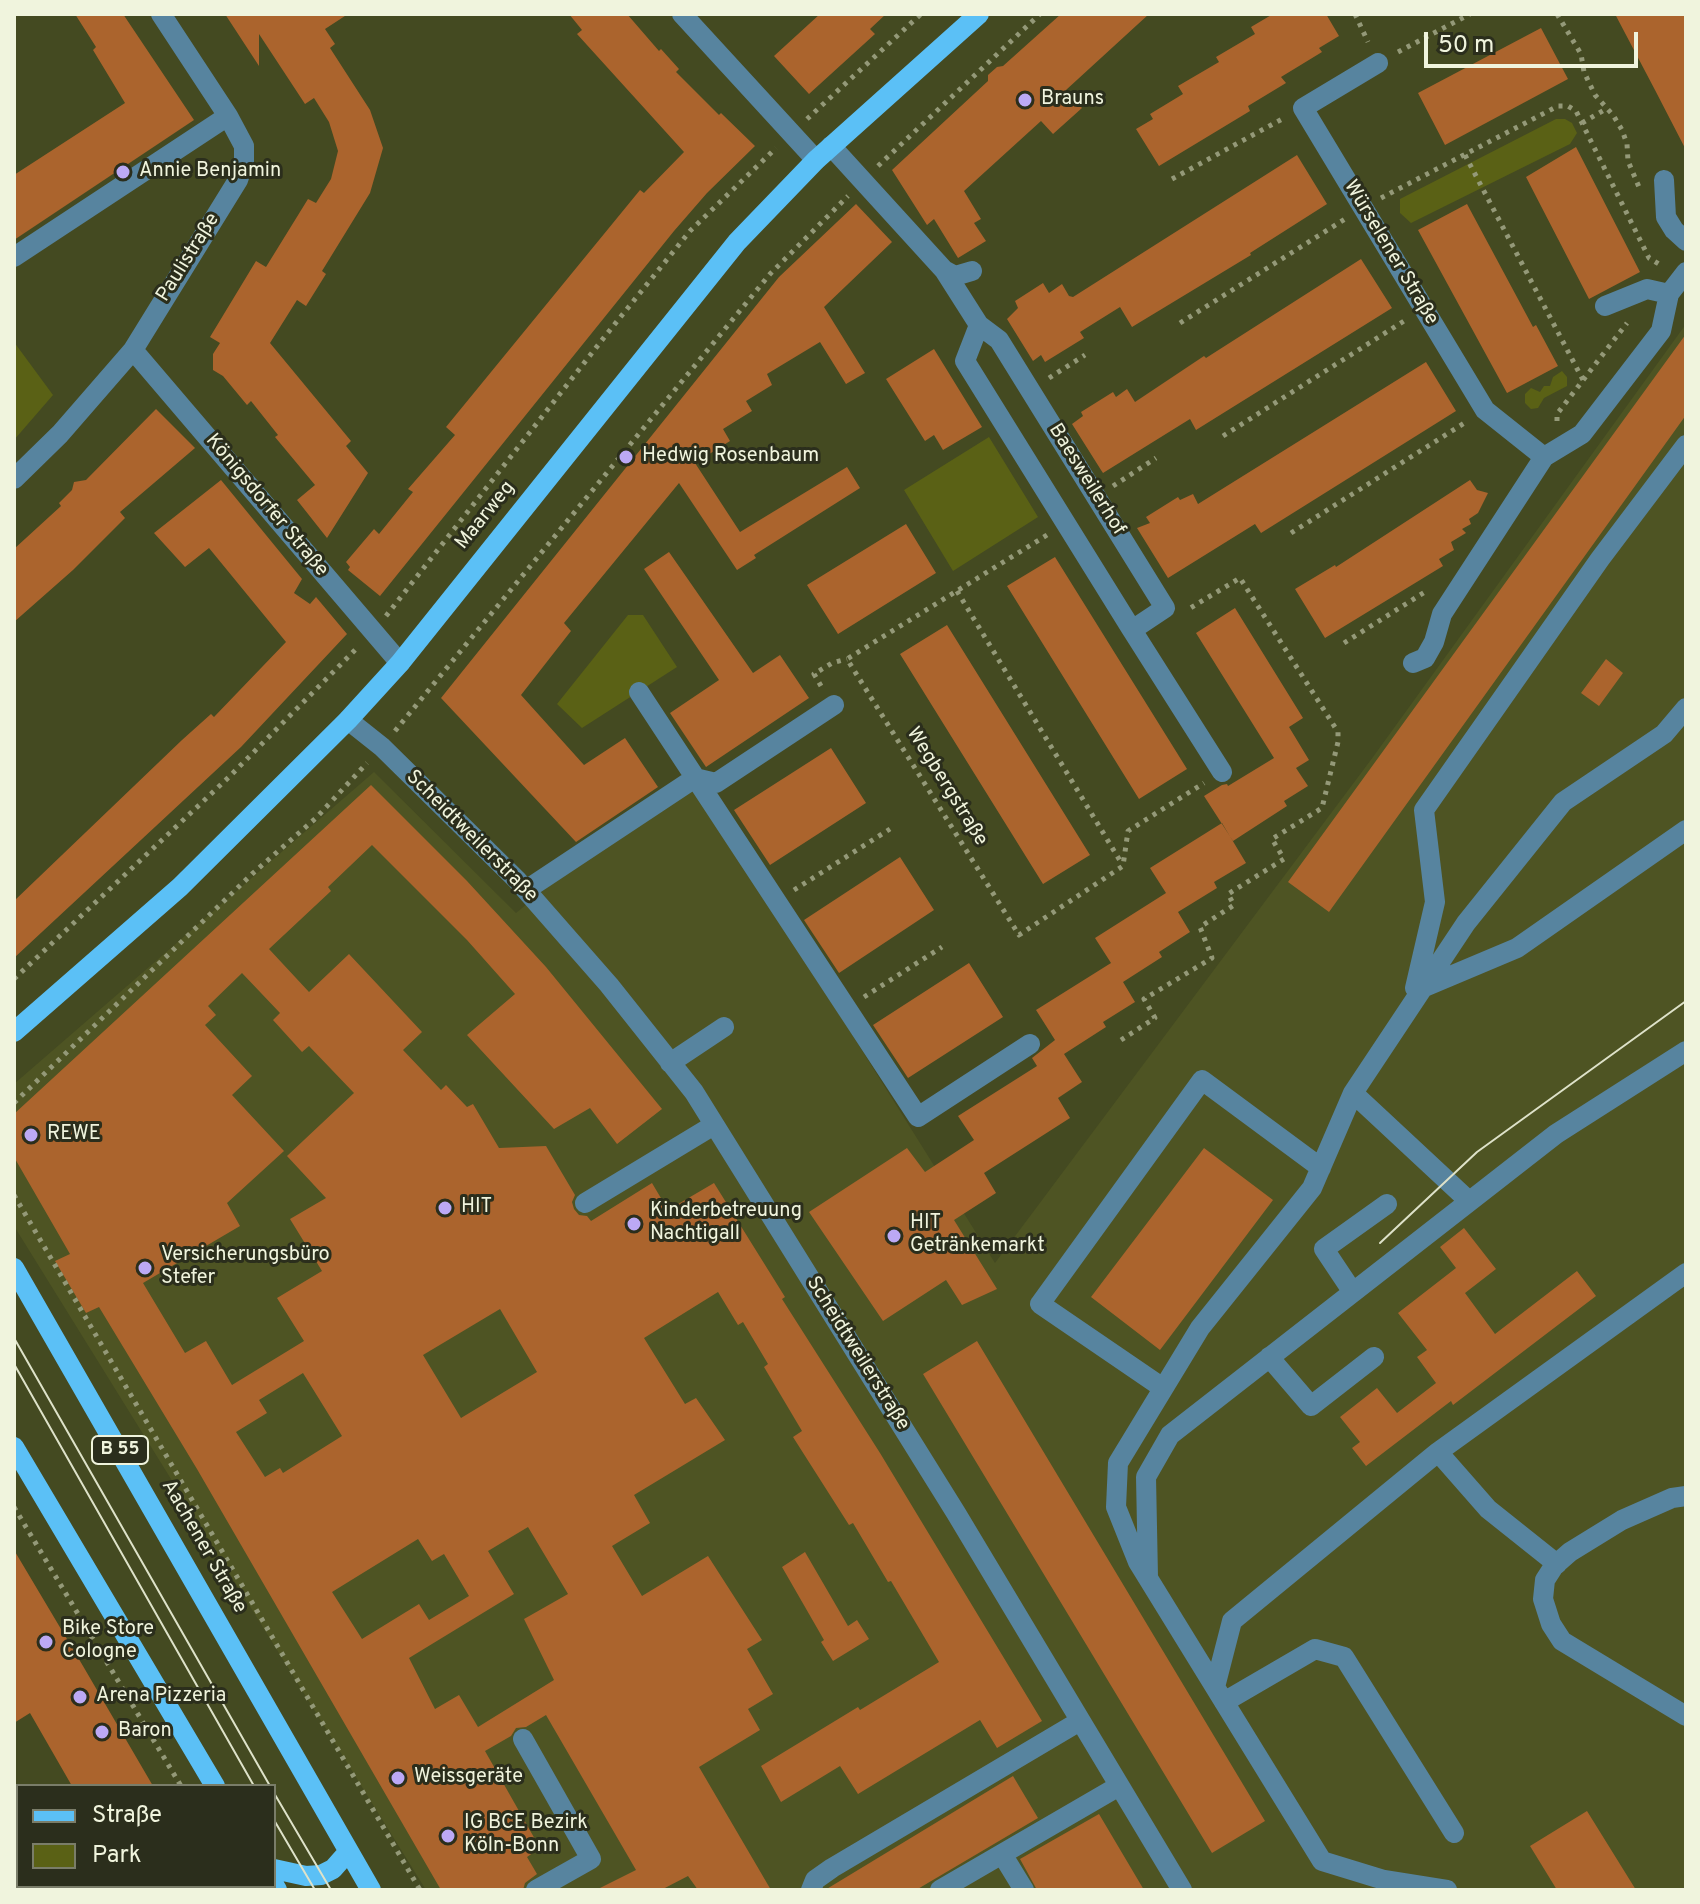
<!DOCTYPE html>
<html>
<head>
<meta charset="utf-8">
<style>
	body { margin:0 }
	#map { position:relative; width:1700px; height:1904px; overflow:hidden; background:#444a21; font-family:Overpass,sans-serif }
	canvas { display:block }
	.frame { position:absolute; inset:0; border:16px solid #f0f4dd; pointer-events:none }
	.legend { position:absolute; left:16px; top:1784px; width:260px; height:104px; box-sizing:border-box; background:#2b2e1c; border:2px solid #7a7d69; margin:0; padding:10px 14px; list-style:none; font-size:24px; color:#f0f4dd }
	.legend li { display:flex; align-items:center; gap:16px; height:40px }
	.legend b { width:40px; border:2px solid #7a7d69 }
	.scale { position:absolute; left:1424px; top:32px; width:214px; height:36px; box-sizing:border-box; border:4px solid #f0f4dd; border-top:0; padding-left:10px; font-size:24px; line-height:28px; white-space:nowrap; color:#f0f4dd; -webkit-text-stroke:6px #2b2e1c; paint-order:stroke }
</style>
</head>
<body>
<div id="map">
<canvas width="1700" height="1904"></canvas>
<div class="frame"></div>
<ul class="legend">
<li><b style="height:10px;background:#5bc0f6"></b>Straße</li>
<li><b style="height:22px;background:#5a6115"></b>Park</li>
</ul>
<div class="scale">50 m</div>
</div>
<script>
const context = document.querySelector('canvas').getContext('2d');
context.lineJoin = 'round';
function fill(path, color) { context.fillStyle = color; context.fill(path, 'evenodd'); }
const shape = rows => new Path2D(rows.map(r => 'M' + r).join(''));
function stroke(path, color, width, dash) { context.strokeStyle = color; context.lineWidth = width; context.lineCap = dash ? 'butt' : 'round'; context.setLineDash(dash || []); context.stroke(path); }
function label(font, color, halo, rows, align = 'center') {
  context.font = font + ' Overpass,sans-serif'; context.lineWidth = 6; context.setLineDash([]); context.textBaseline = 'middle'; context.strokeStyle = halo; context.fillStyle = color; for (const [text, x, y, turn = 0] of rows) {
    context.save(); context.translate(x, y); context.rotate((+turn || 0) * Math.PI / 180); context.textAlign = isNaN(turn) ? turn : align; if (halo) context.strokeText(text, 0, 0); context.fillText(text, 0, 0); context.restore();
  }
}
fill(shape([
	[1686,324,1686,1890,426,1890,14,1226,14,1084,374,772,516,913,550,885,696,785,995,1263,1373,757]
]), '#4e5423');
fill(shape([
	[1556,119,1565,119,1572,123,1577,133,1570,144,1411,223,1400,213,1400,199],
	[14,342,53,395,14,440],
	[1562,371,1567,377,1567,386,1544,398,1538,408,1531,409,1525,403,1525,394,1531,388,1540,392,1544,386,1550,386,1553,377],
	[989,437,1038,517,953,571,904,490],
	[628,615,643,615,677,667,582,728,557,704]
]), '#5a6115');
fill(shape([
	[75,14,123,14,194,120,14,240,14,175,125,103,93,50,96,47],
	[225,14,348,14,325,29,335,44,330,48,370,110,383,148,370,193,322,271,326,274,306,306,297,300,270,343,351,441,346,446,368,473,327,538,297,500,315,485,275,437,278,435,251,401,247,405,223,376,213,370,213,354,220,343,210,337,256,261,266,267,308,199,316,203,331,179,338,151,329,122,314,98,305,104,259,34,259,66],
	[569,14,627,14,659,51,661,49,679,69,676,72,719,115,721,113,755,146,707,193,674,231,380,596,348,570,350,567,346,562,374,529,379,534,413,492,408,489,455,435,446,427,640,190,644,193,684,152,577,34,582,30],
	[820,14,886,14,870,29,875,34,809,94,774,56],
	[1061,14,1149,14,1066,90,1082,108,1053,134,1041,121,964,191,981,219,974,223,986,241,958,258,934,219,927,225,892,170,988,81,988,75,997,67,1003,66],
	[1273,14,1326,14,1339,36,1319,48,1322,52,1281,77,1286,83,1248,106,1250,111,1159,166,1136,129,1153,119,1150,114,1183,94,1178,86,1219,62,1216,57,1255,34,1251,27],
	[1615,14,1686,14,1686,150,1655,90],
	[1541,28,1568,79,1445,145,1418,93],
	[1576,147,1640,272,1589,299,1526,177],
	[1297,155,1327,204,1250,253,1251,255,1132,327,1120,307,1080,332,1084,338,1045,362,1041,355,1033,361,1007,319,1018,308,1015,301,1043,283,1049,293,1062,284,1069,296,1073,297],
	[856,204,892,242,824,307,865,373,846,384,820,342,767,374,772,385,746,401,752,411,723,429,730,441,695,463,740,532,847,467,860,488,754,555,756,558,737,570,679,483,564,623,571,631,521,695,584,765,625,738,658,787,576,842,441,698,779,277],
	[1467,204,1533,327,1536,325,1558,366,1507,393,1418,230],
	[1361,259,1392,308,1196,430,1190,419,1103,473,1101,470,1072,424,1083,416,1081,412,1113,392,1116,397,1127,389,1135,402,1204,356,1206,358],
	[1686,334,1686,415,1329,912,1288,882],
	[934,349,982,427,943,450,934,435,925,441,886,379],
	[1426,362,1456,411,1261,533,1255,524,1168,578,1137,528,1150,523,1146,517,1178,497,1180,500,1193,494,1198,504],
	[156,409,195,448,120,512,125,518,73,570,14,622,14,549,61,506,59,503,72,490,74,482,86,480],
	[221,480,302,579,294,593,310,604,316,597,347,634,241,747,14,958,14,901,182,740,211,714,214,717,286,642,209,548,185,567,154,533],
	[1470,480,1477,490,1488,493,1478,513,1469,519,1471,524,1462,529,1466,533,1451,542,1454,550,1439,559,1443,566,1325,638,1295,589,1335,565,1336,567],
	[906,524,936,573,838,634,807,585],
	[669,552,753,673,780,655,809,698,706,767,670,713,719,680,644,569],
	[1055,557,1187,769,1139,799,1007,586],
	[1235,608,1303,718,1289,727,1309,760,1296,768,1308,786,1284,801,1287,806,1233,841,1204,796,1222,785,1227,784,1228,786,1274,758,1196,633],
	[947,625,1090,855,1043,884,900,654],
	[1606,659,1623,673,1599,706,1581,693],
	[831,748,866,803,770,865,734,810],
	[371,785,467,881,546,967,662,1109,617,1144,590,1108,554,1129,467,1035,515,994,467,940,372,845,328,887,331,891,269,949,309,992,349,954,422,1032,403,1050,441,1090,446,1085,467,1107,473,1104,499,1148,546,1146,575,1195,572,1202,574,1209,579,1215,587,1216,591,1221,652,1183,668,1210,714,1183,785,1297,782,1299,880,1453,1042,1721,997,1748,980,1720,858,1794,840,1766,781,1802,761,1766,858,1707,860,1710,939,1662,891,1581,888,1582,853,1523,849,1525,793,1437,802,1431,764,1367,768,1364,743,1322,738,1325,718,1292,644,1338,685,1404,696,1398,725,1440,634,1495,650,1523,612,1546,642,1596,708,1556,762,1640,747,1649,773,1694,748,1709,760,1730,699,1767,771,1890,698,1890,688,1876,661,1890,596,1890,636,1870,546,1715,526,1727,516,1728,511,1736,485,1751,540,1848,527,1857,537,1874,525,1883,523,1890,441,1890,197,1469,99,1307,86,1313,55,1261,70,1254,14,1157,14,1114],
	[242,973,280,1013,273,1020,302,1052,309,1046,354,1093,287,1156,326,1198,290,1219,322,1271,277,1298,304,1341,232,1385,206,1341,185,1353,143,1283,240,1226,227,1203,284,1151,232,1095,252,1076,205,1025,216,1015,208,1006],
	[500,1309,537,1372,461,1418,423,1355],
	[303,1373,342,1436,283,1473,280,1468,265,1477,236,1432,267,1413,259,1400],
	[528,1527,568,1594,524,1619,554,1680,478,1727,459,1695,435,1709,409,1658,514,1594,488,1551],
	[418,1539,432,1561,444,1554,469,1596,429,1620,419,1604,362,1639,332,1592],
	[1222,823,1246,863,1214,882,1217,888,1178,912,1190,932,1159,952,1162,957,1123,982,1135,1002,1103,1022,1106,1027,1064,1054,1082,1082,1058,1098,1070,1118,984,1173,996,1193,954,1220,997,1289,962,1305,946,1280,883,1321,809,1212,907,1148,925,1172,974,1140,958,1116,1037,1066,1032,1058,1055,1040,1036,1010,1111,963,1095,938,1166,893,1150,868],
	[900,857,934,910,839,973,804,920],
	[969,963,1003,1017,908,1078,873,1025],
	[1204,1148,1273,1200,1160,1350,1091,1297],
	[1464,1228,1496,1269,1465,1293,1495,1334,1577,1271,1596,1296,1453,1405,1451,1401,1366,1466,1352,1448,1360,1442,1340,1417,1377,1388,1397,1413,1436,1383,1417,1357,1427,1350,1398,1313,1456,1268,1440,1247],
	[977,1341,1265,1821,1212,1853,923,1374],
	[14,1550,83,1666,153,1786,72,1786,30,1713,14,1723],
	[805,1552,848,1626,857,1620,869,1639,833,1661,821,1642,824,1640,782,1567],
	[1013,1776,1038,1818,916,1890,825,1890],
	[1587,1811,1636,1890,1557,1890,1530,1846],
	[1099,1814,1144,1890,1037,1890,1020,1859]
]), '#ab642d');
stroke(shape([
	[1355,14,1368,42],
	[1557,14,1581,54,1584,72,1595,95,1613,115,1622,130,1627,144,1628,161,1639,187],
	[1398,52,1470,14],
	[807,119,921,14],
	[1582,123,1606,109],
	[1465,155,1583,380],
	[878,166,1040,14],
	[1172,179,1284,118],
	[1381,198,1558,106,1568,106,1576,111,1649,258,1662,266],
	[1180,323,1345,219],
	[1049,378,1085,355],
	[1557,421,1557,414,1627,323],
	[1223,436,1404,321],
	[1113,486,1156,458],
	[1291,533,1466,422],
	[1047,535,847,659,1019,935,1123,866,1128,831,1204,783],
	[957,591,1122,864],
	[386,616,606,335,690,231,776,148],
	[1344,643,1428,590],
	[821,686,814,674,832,663,847,659],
	[395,731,770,274,848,196],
	[794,890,890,829],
	[14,979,229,777,358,647],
	[864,997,942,947],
	[1121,1040,1155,1018,1144,999,1212,958,1200,927,1234,905,1228,894,1284,859,1272,839,1322,808,1338,742,1338,732,1240,578,1187,610],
	[14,1103,252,874,316,818,367,763],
	[14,1195,420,1890],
	[14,1507,181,1786],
	[241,1886,244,1890]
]), '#949978', 5, [4, 6]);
stroke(shape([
	[682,14,816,160],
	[1378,63,1303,108,1485,410,1544,457],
	[831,146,944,270,955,276,972,271],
	[1664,180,1666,217,1674,230,1686,241],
	[14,257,228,116],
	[944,270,979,325,999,340,1165,608,1132,630,1222,772],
	[1605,306,1647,289,1669,294],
	[979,325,965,361,1132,630],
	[133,350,400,663],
	[14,479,60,434,133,350,238,180,244,162,244,146,228,116,161,14],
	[1413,663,1425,658,1434,642,1442,614,1544,457,1582,434,1661,331,1669,294,1686,272],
	[639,692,918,1117,1030,1044],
	[348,720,382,747,517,880,609,985,694,1092,956,1513,1182,1890],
	[526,890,695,778,716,783,834,705],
	[1415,988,1435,902,1424,810,1600,559,1686,445],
	[1422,988,1517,948,1686,830],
	[670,1063,724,1027],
	[1353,1093,1469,1201],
	[585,1203,714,1125],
	[1352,1291,1324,1249,1387,1204],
	[1269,1357,1311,1406,1374,1357],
	[1163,1388,1040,1304,1202,1080,1321,1168],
	[1438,1452,1488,1509,1557,1564],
	[1686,1496,1672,1498,1622,1520,1570,1552,1554,1566,1545,1580,1543,1599,1551,1624,1562,1641,1686,1716],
	[1148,1577,1146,1477,1170,1435,1556,1134,1686,1051],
	[1215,1687,1232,1621,1438,1452,1686,1273],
	[1224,1702,1315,1649,1344,1657,1454,1833],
	[523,1739,591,1859,536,1890],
	[1002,1854,1024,1890],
	[811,1890,815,1880,832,1868,1080,1721],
	[940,1890,1119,1786],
	[1447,1890,1384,1880,1322,1861,1138,1562,1116,1507,1118,1463,1200,1328,1312,1188,1353,1093,1466,923,1563,802,1664,734,1686,708]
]), '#57849f', 20);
stroke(shape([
	[14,1032,180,887,348,720,400,663,737,242,816,160,979,14],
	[14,1268,371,1890],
	[14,1447,215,1786],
	[274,1869,306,1876,321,1875,333,1869,348,1852],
	[274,1885,277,1890]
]), '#5bc0f6', 20);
stroke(shape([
	[1380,1243,1477,1152,1686,1001],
	[14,1338,270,1786],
	[14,1364,254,1786],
	[274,1793,331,1890],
	[274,1820,315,1890]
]), '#dee2c9', 2);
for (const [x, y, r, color] of [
	[1025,100,8,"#bca9f5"],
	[123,172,8,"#bca9f5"],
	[626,457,8,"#bca9f5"],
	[31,1135,8,"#bca9f5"],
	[445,1208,8,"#bca9f5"],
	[634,1224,8,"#bca9f5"],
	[894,1236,8,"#bca9f5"],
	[145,1268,8,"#bca9f5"],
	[46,1642,8,"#bca9f5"],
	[80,1697,8,"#bca9f5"],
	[102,1732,8,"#bca9f5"],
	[398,1778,8,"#bca9f5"],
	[448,1836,8,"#bca9f5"]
]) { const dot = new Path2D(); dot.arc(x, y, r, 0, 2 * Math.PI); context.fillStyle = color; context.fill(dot); stroke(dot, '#2b2e1c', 3); }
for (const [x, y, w] of [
	[120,1450,56]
]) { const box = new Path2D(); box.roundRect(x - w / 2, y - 14, w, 28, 6); context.fillStyle = '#2b2e1c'; context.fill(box); stroke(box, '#f0f4dd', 2); }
label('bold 18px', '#f0f4dd', null, [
	["B 55",120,1450]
]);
label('20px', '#f0f4dd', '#2b2e1c', [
	["Brauns",1041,100],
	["Annie Benjamin",139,172],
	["Hedwig Rosenbaum",642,457],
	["REWE",47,1135],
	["HIT",461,1208],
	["Kinderbetreuung",650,1212],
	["Nachtigall",650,1235],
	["HIT",910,1224],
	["Getränkemarkt",910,1247],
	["Versicherungsbüro",161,1256],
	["Stefer",161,1279],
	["Bike Store",62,1630],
	["Cologne",62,1653],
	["Arena Pizzeria",96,1697],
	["Baron",118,1732],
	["Weissgeräte",414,1778],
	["IG BCE Bezirk",464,1824],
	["Köln-Bonn",464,1847]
], 'left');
label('20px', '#f0f4dd', '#2b2e1c', [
	["Würselener Straße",1390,253,59],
	["Paulistraße",189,258,-58],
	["Baesweilerhof",1086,480,58],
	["Königsdorfer Straße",266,506,50],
	["Maarweg",486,516,-51],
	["Wegbergstraße",946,787,58],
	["Scheidtweilerstraße",471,837,45],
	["Scheidtweilerstraße",857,1354,58],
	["Aachener Straße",203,1547,60]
]);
</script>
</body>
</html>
